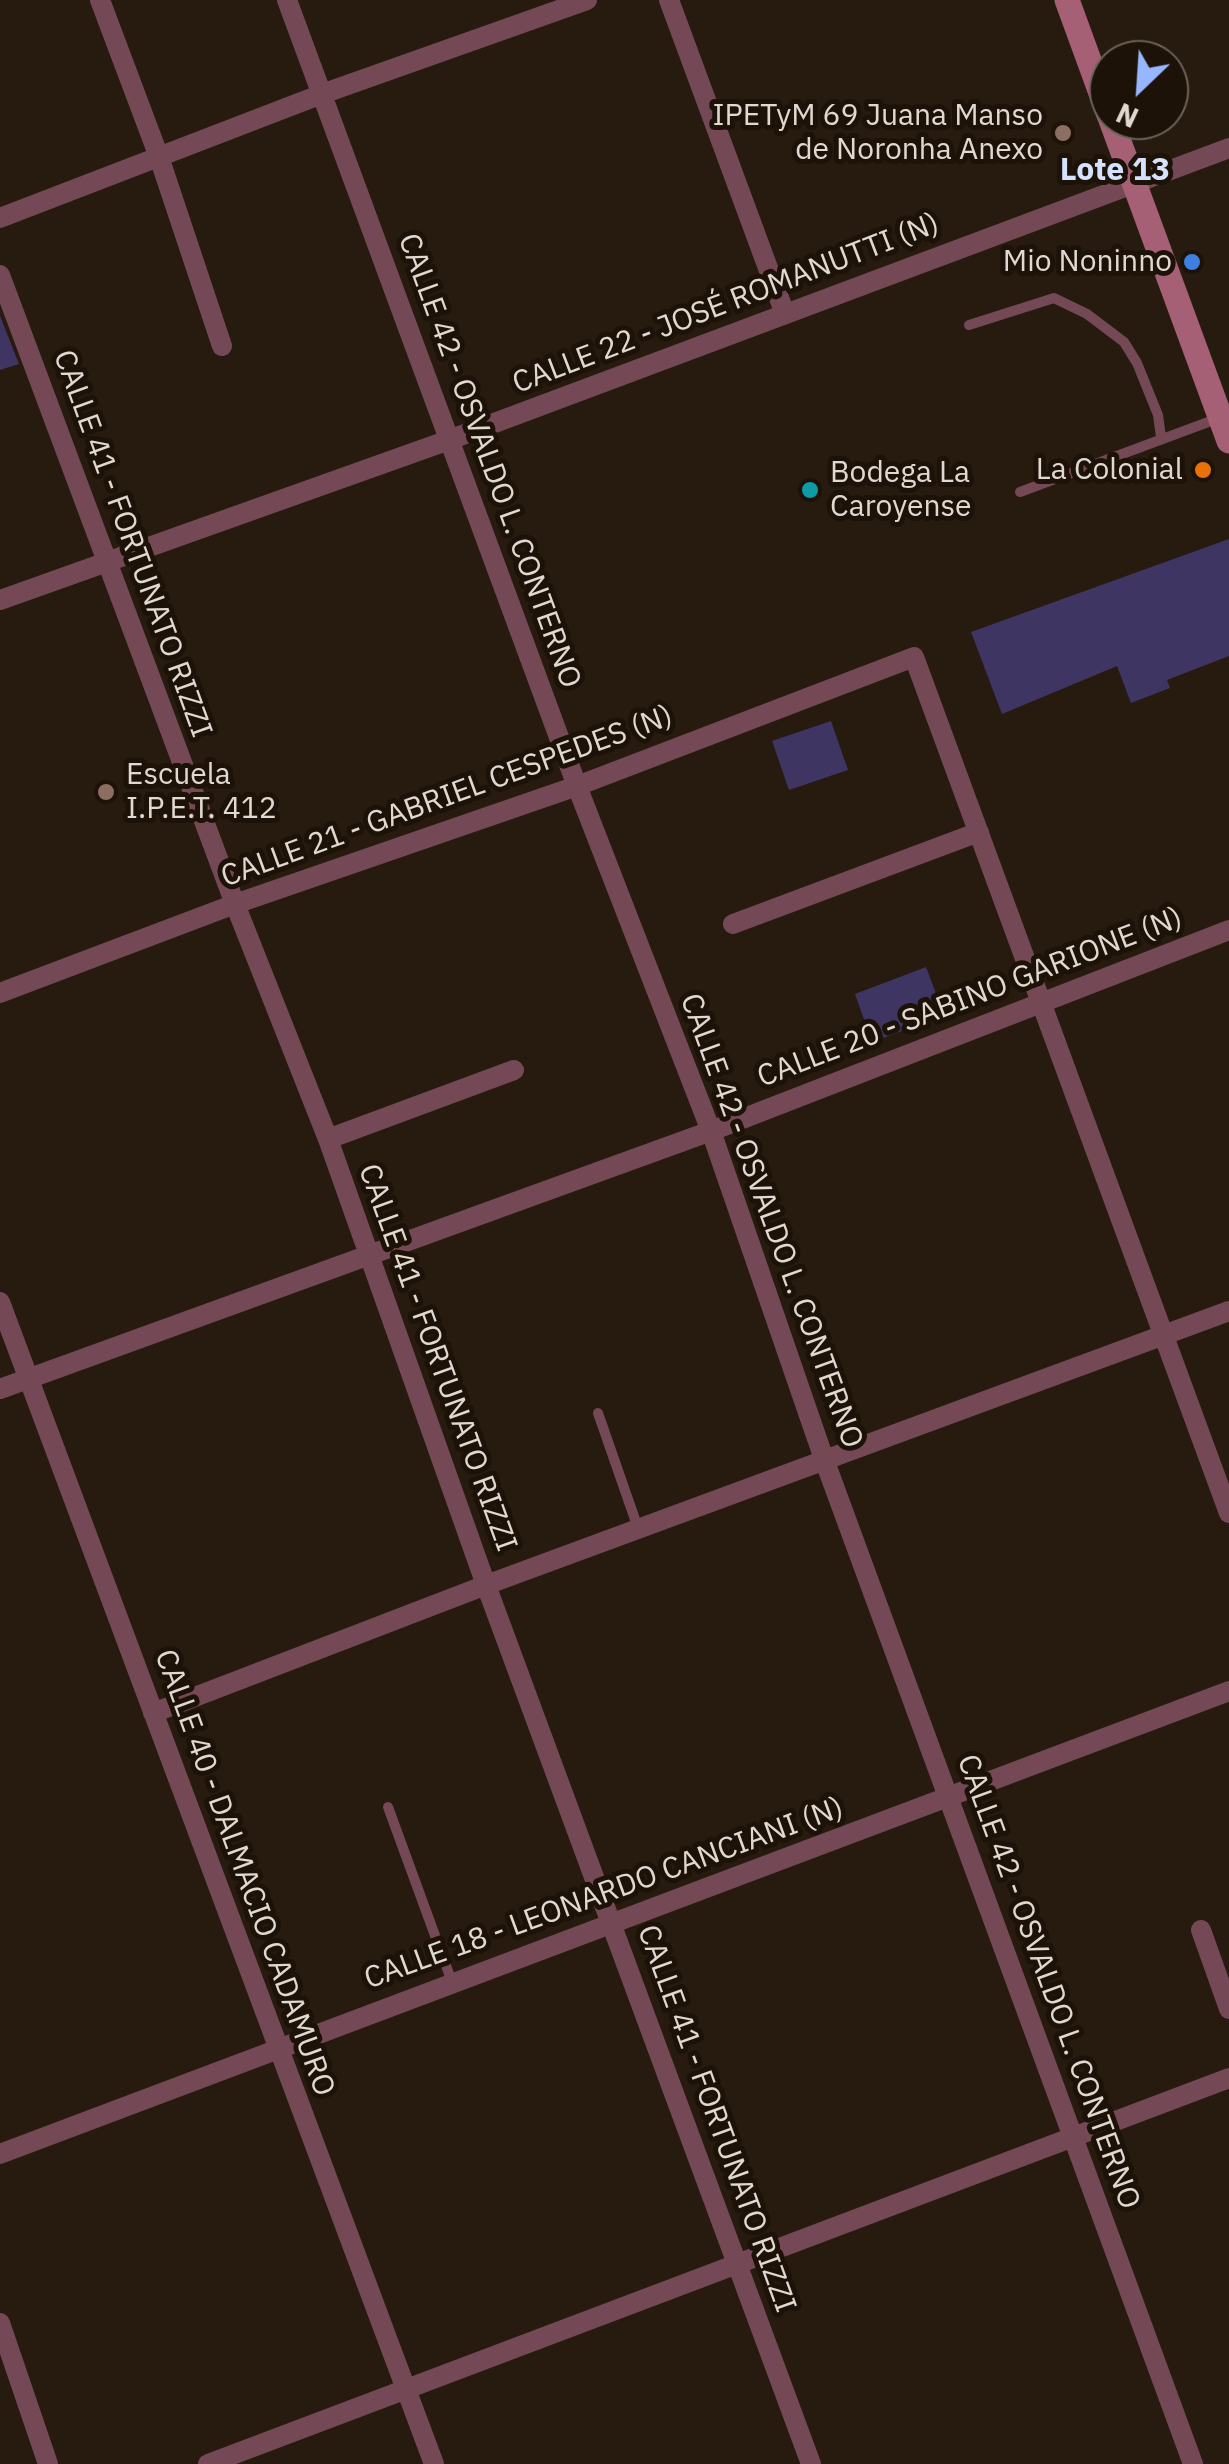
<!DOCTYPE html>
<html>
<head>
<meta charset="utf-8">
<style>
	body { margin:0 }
	#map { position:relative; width:1229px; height:2464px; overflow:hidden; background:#271b10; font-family:"IBM Plex Sans",sans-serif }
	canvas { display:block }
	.north { position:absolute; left:1089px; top:40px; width:100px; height:100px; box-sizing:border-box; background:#1d1207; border:2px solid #6b6258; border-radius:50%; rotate:205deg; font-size:28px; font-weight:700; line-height:40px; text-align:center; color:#e1d9d1 }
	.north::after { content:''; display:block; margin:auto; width:35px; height:45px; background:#96b6fd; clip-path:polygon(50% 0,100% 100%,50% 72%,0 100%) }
</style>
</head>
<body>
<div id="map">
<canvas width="1229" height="2464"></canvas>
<div class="north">N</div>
</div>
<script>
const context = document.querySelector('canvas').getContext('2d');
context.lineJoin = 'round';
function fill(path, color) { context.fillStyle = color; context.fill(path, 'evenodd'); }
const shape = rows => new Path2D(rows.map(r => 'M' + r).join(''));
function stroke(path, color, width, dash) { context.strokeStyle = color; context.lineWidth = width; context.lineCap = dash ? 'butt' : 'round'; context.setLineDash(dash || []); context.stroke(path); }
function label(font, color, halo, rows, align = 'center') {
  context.font = font + ' "IBM Plex Sans",sans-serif'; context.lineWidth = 10; context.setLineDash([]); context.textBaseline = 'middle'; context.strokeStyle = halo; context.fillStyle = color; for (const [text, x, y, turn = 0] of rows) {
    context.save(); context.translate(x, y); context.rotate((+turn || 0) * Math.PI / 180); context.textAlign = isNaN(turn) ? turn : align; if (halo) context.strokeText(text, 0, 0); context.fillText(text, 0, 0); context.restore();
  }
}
fill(shape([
	[0,316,19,364,0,370],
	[1229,539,1229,656,1167,680,1170,688,1131,703,1117,666,1002,714,971,632],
	[831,721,848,770,789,790,772,741],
	[926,967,944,1015,872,1042,855,994]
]), '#3f3563');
stroke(shape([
	[969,325,1054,298,1087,314,1124,342,1137,363,1158,415,1161,437],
	[1020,492,1219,418],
	[598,1413,638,1528],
	[388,1807,452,1982]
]), '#744955', 10);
stroke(shape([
	[100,0,159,157,222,346],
	[287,0,577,786,711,1131,824,1459,1193,2464],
	[669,0,785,314],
	[0,218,322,94,587,0],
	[0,275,235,904,328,1139,486,1585,811,2464],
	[0,600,449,440,1229,148],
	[733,924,979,832],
	[0,993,235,904,577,786,914,657,1229,1513],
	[328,1139,514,1070],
	[0,1302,434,2464],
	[0,1389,711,1131,1229,930],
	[153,1713,486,1585,1229,1311],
	[1201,1930,1229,2009],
	[0,2154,1229,1691],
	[0,2323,48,2464],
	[208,2464,1229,2078]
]), '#744955', 20);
stroke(shape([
	[1067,0,1109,115],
	[1111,120,1229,441]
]), '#a56075', 25);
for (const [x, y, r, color] of [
	[1063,133,10,"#8d6e63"],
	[1192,262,10,"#3f7fe0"],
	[1203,470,10,"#e8710a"],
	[810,490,10,"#0f9aa8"],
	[106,792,10,"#8d6e63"]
]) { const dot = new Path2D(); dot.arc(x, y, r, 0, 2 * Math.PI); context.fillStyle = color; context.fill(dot); stroke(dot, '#1d1207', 4); }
label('30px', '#e1d9d1', '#1d1207', [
	["IPETyM 69 Juana Manso",1043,116],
	["de Noronha Anexo",1043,150],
	["Mio Noninno",1172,262],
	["La Colonial",1183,470],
	["Bodega La",830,473,"left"],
	["Caroyense",830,507,"left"],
	["Escuela",126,775,"left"],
	["I.P.E.T. 412",126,809,"left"]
], 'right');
label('30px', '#e1d9d1', '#1d1207', [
	["CALLE 22 - JOSÉ ROMANUTTI (N)",726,304,-21],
	["CALLE 42 - OSVALDO L. CONTERNO",489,461,70],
	["CALLE 41 - FORTUNATO RIZZI",132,544,70],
	["CALLE 21 - GABRIEL CESPEDES (N)",447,797,-20],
	["CALLE 20 - SABINO GARIONE (N)",970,998,-21],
	["CALLE 42 - OSVALDO L. CONTERNO",771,1221,70],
	["CALLE 41 - FORTUNATO RIZZI",437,1358,70],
	["CALLE 40 - DALMACIO CADAMURO",244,1873,70],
	["CALLE 18 - LEONARDO CANCIANI (N)",604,1894,-20],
	["CALLE 42 - OSVALDO L. CONTERNO",1048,1982,70],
	["CALLE 41 - FORTUNATO RIZZI",716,2119,70]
]);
label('bold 32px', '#d5e1fd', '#1d1207', [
	["Lote 13",1115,171]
]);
</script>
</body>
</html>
